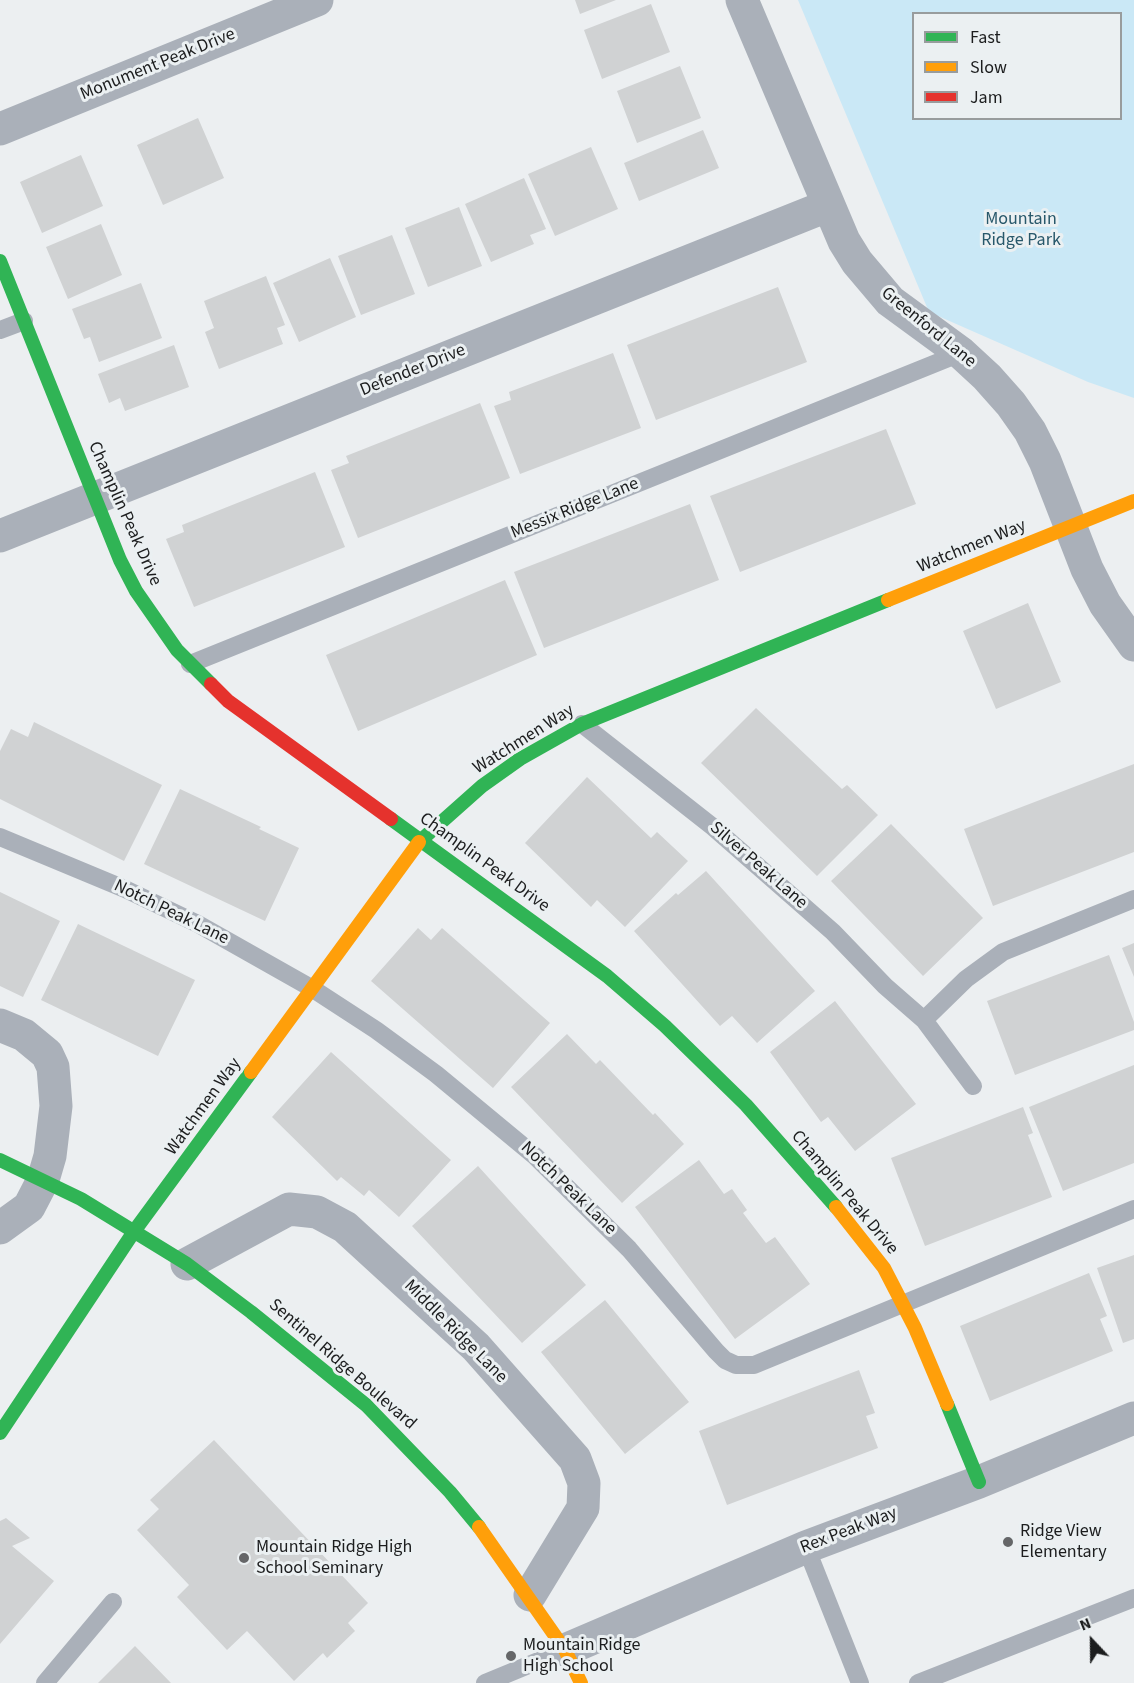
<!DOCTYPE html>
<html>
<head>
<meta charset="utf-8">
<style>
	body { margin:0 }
	#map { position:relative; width:1134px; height:1683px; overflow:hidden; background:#eceff1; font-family:"Source Sans 3",sans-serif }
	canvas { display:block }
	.legend { position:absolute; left:912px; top:12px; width:210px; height:108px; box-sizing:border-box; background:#ebf0f2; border:2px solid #989c9d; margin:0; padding:8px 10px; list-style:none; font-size:18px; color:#1c1d1e }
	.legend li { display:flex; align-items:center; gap:12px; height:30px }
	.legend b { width:30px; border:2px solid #989c9d }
	.north { position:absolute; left:1062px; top:1611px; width:60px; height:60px; -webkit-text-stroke:4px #ebf0f2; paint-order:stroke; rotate:338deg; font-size:16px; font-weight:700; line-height:24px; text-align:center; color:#1c1d1e }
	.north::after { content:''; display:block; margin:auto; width:21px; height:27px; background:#1c1d1e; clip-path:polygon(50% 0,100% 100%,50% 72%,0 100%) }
</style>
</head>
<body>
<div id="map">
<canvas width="1134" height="1683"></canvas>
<ul class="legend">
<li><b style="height:8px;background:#30b455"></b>Fast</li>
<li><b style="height:8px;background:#ff9f0a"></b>Slow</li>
<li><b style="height:8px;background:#e5322d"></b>Jam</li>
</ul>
<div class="north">N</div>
</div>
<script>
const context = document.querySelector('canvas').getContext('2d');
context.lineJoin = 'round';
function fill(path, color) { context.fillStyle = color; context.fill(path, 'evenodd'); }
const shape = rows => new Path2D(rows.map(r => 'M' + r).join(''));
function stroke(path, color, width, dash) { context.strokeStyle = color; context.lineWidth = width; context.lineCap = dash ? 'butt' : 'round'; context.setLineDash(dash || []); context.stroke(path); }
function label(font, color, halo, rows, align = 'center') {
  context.font = font + ' "Source Sans 3",sans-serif'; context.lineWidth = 6; context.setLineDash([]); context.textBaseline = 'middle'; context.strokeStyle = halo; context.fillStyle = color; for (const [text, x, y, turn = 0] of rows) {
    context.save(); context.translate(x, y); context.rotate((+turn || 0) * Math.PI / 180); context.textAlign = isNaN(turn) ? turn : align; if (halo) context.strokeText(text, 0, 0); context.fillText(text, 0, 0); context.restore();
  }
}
fill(shape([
	[798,0,1134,0,1134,398,1088,382,929,312],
	[914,14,1120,14,1120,118,914,118]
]), '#cae8f6');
fill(shape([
	[575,0,616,0,580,14],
	[651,4,670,52,602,79,584,30],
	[680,66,701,118,637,143,617,91],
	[198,118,224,178,163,205,137,145],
	[703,130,719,168,639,201,624,163],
	[591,147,618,209,555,236,528,174],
	[81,155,103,206,42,233,20,182],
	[524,178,546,229,530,235,534,244,491,262,465,204],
	[459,207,482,266,428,287,405,228],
	[101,224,122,275,68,299,46,247],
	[392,235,415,294,361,315,338,256],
	[330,258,356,317,299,342,273,283],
	[266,276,285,325,277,328,283,344,219,369,205,332,214,328,204,301],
	[141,283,162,338,99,362,90,337,84,339,72,309],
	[778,287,807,362,656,420,627,345],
	[174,345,189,387,125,411,120,398,109,403,98,374],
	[613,353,641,428,520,474,494,406,511,400,509,392],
	[480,403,510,478,358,538,331,470,349,463,346,456],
	[886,429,916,504,740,572,710,496],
	[315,472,345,547,194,607,166,539,184,532,182,525],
	[690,504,719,580,544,648,514,572],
	[505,580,537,655,358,731,326,655],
	[1028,603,1061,682,996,709,963,631],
	[756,708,842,789,847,785,878,815,817,876,701,763],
	[34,722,162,785,124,861,0,799,0,751,11,729,28,737],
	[1134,764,1134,852,993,906,964,829],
	[587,777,651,838,657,832,688,861,625,927,597,900,591,907,525,843],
	[180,789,261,827,259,829,299,848,265,921,144,864],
	[891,824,983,918,923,976,831,881],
	[706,871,815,991,757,1043,732,1016,720,1026,634,931,676,893,678,895],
	[0,892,60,921,23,997,0,986],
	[78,924,195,980,158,1056,41,1000],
	[418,928,431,940,442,928,550,1023,493,1088,371,981],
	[1134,943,1134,977,1122,948],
	[1109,955,1134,1022,1134,1030,1015,1075,987,1001],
	[835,1001,916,1104,855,1151,828,1117,821,1122,770,1052],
	[567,1034,596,1064,600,1060,653,1115,655,1113,684,1144,622,1203,511,1087],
	[331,1052,451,1160,399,1217,369,1190,364,1196,341,1177,337,1181,272,1117],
	[1134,1065,1134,1163,1063,1191,1029,1107],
	[1023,1107,1033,1133,1028,1135,1052,1197,925,1246,891,1158],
	[699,1160,724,1194,732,1189,747,1210,743,1213,766,1243,775,1237,810,1284,735,1339,635,1207],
	[478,1166,586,1285,522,1343,412,1226],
	[1134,1255,1134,1339,1123,1343,1097,1268],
	[1089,1273,1107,1316,1100,1319,1113,1351,990,1401,960,1326],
	[605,1300,689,1402,625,1454,541,1352],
	[859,1370,875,1413,866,1416,878,1448,727,1505,699,1431],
	[214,1440,368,1603,348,1623,355,1631,327,1658,323,1653,294,1681,247,1631,227,1650,177,1597,189,1585,137,1530,159,1509,150,1500],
	[6,1518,30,1538,12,1546,54,1581,0,1644,0,1521],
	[135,1646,171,1683,98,1683]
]), '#d0d2d3');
stroke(shape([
	[0,330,24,321],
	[190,664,961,353],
	[582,724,713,827,833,932,885,986,924,1020,973,1086],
	[0,837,125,889,198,924,313,989,376,1030,436,1074,535,1156,629,1249,716,1351,725,1360,736,1365,754,1365,1134,1209],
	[924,1020,966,979,1003,952,1134,899],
	[806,1547,860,1683],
	[45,1683,113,1602],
	[485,1683,565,1650],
	[918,1683,1134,1598]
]), '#aab0b9', 18);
stroke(shape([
	[742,0,844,241,857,262,890,301,961,353,987,377,1011,404,1030,431,1045,461,1087,569,1105,604,1134,645],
	[0,129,317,0],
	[0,536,827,206],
	[0,1025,24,1035,47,1054,53,1067,56,1106,50,1156,43,1180,29,1207,0,1228],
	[187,1264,289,1209,317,1212,345,1227,476,1347,575,1459,584,1483,583,1508,530,1595],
	[565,1650,806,1547,979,1482,1134,1418]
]), '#aab0b9', 33);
stroke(shape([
	[0,261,120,560,136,591,177,650,211,684],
	[391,819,607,976,665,1026,746,1105,836,1207],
	[419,842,482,786,520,759,582,724,888,600],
	[0,1160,81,1199,187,1264,251,1312,366,1405,450,1492,479,1527],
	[947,1404,979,1482],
	[0,1433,135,1230,251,1072]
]), '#30b455', 14);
stroke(shape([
	[888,600,1134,501],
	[251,1072,419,842],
	[836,1207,884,1268,915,1328,947,1404],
	[479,1527,565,1650,581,1683]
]), '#ff9f0a', 14);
stroke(shape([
	[211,684,228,701,391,819]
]), '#e5322d', 14);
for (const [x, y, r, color] of [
	[1008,1542,6,"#656668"],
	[244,1558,6,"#656668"],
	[511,1656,6,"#656668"]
]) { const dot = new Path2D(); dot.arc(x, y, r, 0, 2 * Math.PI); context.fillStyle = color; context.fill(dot); stroke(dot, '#ebf0f2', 2); }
label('18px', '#1c1d1e', '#ebf0f2', [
	["Monument Peak Drive",158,65,-22],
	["Greenford Lane",928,328,39],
	["Defender Drive",413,371,-22],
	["Messix Ridge Lane",575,509,-22],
	["Champlin Peak Drive",124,514,66],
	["Watchmen Way",972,547,-22],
	["Watchmen Way",524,740,-32],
	["Champlin Peak Drive",484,863,36],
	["Silver Peak Lane",758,866,41],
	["Notch Peak Lane",171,913,26],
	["Watchmen Way",204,1107,-54],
	["Notch Peak Lane",568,1189,44],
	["Champlin Peak Drive",844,1193,50],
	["Middle Ridge Lane",455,1332,45],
	["Sentinel Ridge Boulevard",342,1365,41],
	["Rex Peak Way",849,1531,-21]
]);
label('18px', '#28586b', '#ebf0f2', [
	["Mountain",1021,220],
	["Ridge Park",1021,241]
]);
label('18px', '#1c1d1e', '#ebf0f2', [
	["Ridge View",1020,1532],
	["Elementary",1020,1553],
	["Mountain Ridge High",256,1548],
	["School Seminary",256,1569],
	["Mountain Ridge",523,1646],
	["High School",523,1667]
], 'left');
</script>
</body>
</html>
